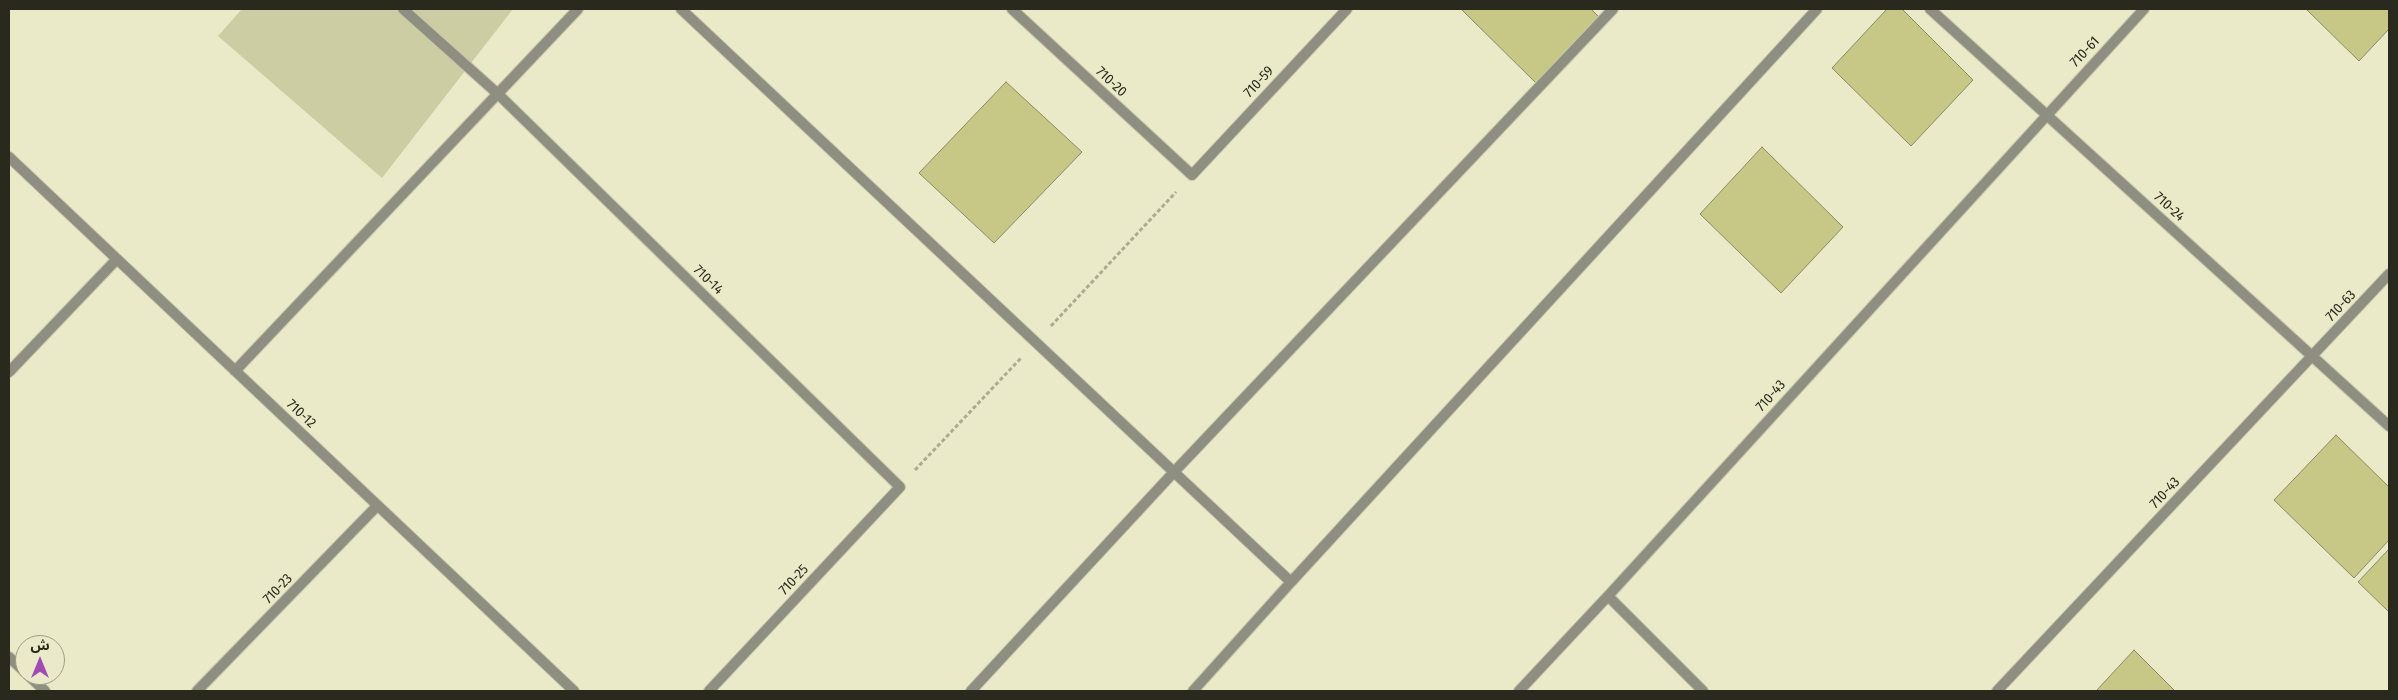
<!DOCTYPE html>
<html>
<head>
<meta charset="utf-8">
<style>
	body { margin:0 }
	#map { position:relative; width:2398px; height:700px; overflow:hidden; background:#eaeac8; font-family:"Fira Sans Condensed","Noto Sans Arabic",sans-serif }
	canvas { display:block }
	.frame { position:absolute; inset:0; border:10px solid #29291d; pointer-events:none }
	.north { position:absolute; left:15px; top:635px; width:50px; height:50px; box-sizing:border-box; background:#eaeac8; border:1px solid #9d9d84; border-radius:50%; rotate:0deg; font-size:14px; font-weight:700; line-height:20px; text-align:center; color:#29291d }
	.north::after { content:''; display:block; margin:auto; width:18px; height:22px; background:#a04bb8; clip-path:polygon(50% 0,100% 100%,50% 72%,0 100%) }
</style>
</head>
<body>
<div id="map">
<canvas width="2398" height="700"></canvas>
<div class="frame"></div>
<div class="north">ش</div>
</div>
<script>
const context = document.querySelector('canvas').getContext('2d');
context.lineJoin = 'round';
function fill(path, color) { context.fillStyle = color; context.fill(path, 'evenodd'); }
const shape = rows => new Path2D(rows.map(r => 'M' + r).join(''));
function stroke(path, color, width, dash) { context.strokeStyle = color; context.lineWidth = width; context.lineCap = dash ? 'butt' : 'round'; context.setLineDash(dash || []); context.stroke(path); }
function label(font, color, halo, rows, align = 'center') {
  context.font = font + ' "Fira Sans Condensed",sans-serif'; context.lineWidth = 4; context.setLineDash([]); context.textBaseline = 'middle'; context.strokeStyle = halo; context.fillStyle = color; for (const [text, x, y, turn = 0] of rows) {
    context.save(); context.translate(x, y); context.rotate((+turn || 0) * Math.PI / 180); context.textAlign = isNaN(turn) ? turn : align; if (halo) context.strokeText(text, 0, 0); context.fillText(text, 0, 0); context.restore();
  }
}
fill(shape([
	[242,9,513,9,382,178,218,36]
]), '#cdcda3');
const building = shape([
	[1461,9,1591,9,1599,17,1537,84,1461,9],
	[1887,9,1902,9,1973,80,1911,146,1832,68,1887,9],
	[2306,9,2389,9,2389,29,2359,61,2306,9],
	[1006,82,1082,152,994,243,919,173,1006,82],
	[1762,147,1843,227,1781,293,1700,214,1762,147],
	[2336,435,2389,487,2389,540,2354,578,2274,500,2336,435],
	[2389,549,2389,612,2358,582,2389,549],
	[2134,650,2175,691,2096,691,2134,650]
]);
fill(building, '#c8c886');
stroke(building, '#89896a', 1);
const service = shape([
	[403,9,498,94]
]);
const minor = shape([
	[681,9,1291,582,1193,691],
	[1012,9,1192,175,1347,9],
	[1930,9,2389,426],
	[498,94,900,487,709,691],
	[9,157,574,691],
	[235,371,578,9],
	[9,372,117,259],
	[1291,582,1817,9],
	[9,657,25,672],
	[28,675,45,691],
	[197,691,377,506],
	[971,691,1174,472,1613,9],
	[1519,691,1608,596],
	[1703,691,1608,596,2144,9],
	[1997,691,2389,274]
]);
stroke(service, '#c7c7a9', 12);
stroke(minor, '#c7c7a9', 12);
stroke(shape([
	[1051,326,1176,192],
	[915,470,1021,358]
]), '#abab91', 3, [4, 2.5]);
stroke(service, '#8f8f81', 10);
stroke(minor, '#8f8f81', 10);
label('14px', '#29291d', '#eaeac8', [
	["710-61",2085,52,-47],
	["710-20",1111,82,43],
	["710-59",1259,82,-47],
	["710-24",2169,207,42],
	["710-14",708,280,44],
	["710-63",2341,306,-47],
	["710-43",1771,396,-48],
	["710-12",301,414,43],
	["710-43",2165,493,-47],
	["710-25",794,580,-47],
	["710-23",278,589,-46]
]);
</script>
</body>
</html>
